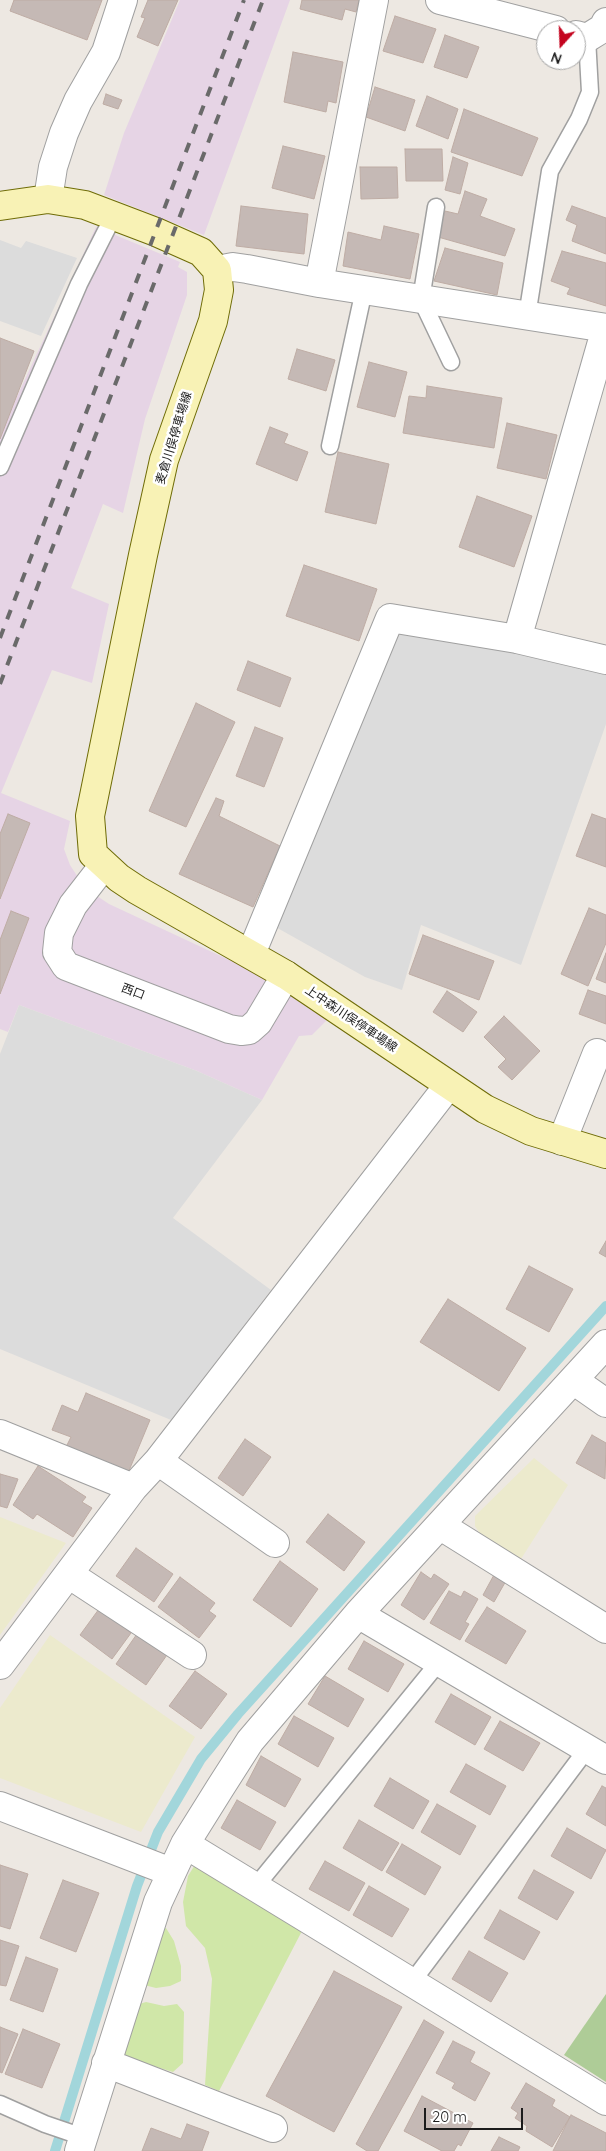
<!DOCTYPE html>
<html>
<head>
<meta charset="utf-8">
<style>
	body { margin:0 }
	#map { position:relative; width:606px; height:2151px; overflow:hidden; background:#ede8e2; font-family:Quicksand,sans-serif }
	canvas { display:block }
	.north { position:absolute; left:536px; top:20px; width:50px; height:50px; box-sizing:border-box; background:#fff; border:1px solid #a4a4a4; border-radius:50%; rotate:200deg; font-size:14px; font-weight:700; line-height:20px; text-align:center; color:#1c1c1c }
	.north::after { content:''; display:block; margin:auto; width:18px; height:22px; background:#c4041f; clip-path:polygon(50% 0,100% 100%,50% 72%,0 100%) }
	.scale { position:absolute; left:424px; top:2108px; width:99px; height:22px; box-sizing:border-box; border:2px solid #1c1c1c; border-top:0; padding-left:6px; font-size:15px; line-height:18px; white-space:nowrap; color:#1c1c1c; -webkit-text-stroke:4px #fff; paint-order:stroke }
</style>
</head>
<body>
<div id="map">
<canvas width="606" height="2151"></canvas>
<div class="north">N</div>
<div class="scale">20 m</div>
</div>
<script>
const context = document.querySelector('canvas').getContext('2d');
context.lineJoin = 'round';
function fill(path, color) { context.fillStyle = color; context.fill(path, 'evenodd'); }
const shape = rows => new Path2D(rows.map(r => 'M' + r).join(''));
function stroke(path, color, width, dash) { context.strokeStyle = color; context.lineWidth = width; context.lineCap = dash ? 'butt' : 'round'; context.setLineDash(dash || []); context.stroke(path); }
function label(font, color, halo, rows, align = 'center') {
  context.font = font + ' Quicksand,"Noto Sans JP",sans-serif'; context.lineWidth = 5; context.setLineDash([]); context.textBaseline = 'middle'; context.strokeStyle = halo; context.fillStyle = color; for (const [text, x, y, turn = 0] of rows) {
    context.save(); context.translate(x, y); context.rotate((+turn || 0) * Math.PI / 180); context.textAlign = isNaN(turn) ? turn : align; if (halo) context.strokeText(text, 0, 0); context.fillText(text, 0, 0); context.restore();
  }
}
fill(shape([
	[180,0,290,0,204,235,104,195,124,133],
	[96,227,180,262,178,267,187,272,187,295,145,419,123,513,103,504,71,588,109,604,92,683,52,670,1,793,70,821,64,849,70,865,85,888,109,904,242,966,329,1018,312,1035,299,1036,262,1100,197,1071,19,1005,8,1032,0,1029,0,433]
]), '#e6d4e5');
fill(shape([
	[534,1458,568,1485,521,1559,481,1535,475,1526,475,1516],
	[0,1517,66,1543,0,1635],
	[50,1635,195,1737,141,1832,0,1778,0,1708]
]), '#eceacd');
fill(shape([
	[198,1860,303,1929,219,2091,205,2085,212,1979,205,1948,186,1926,183,1902,188,1876],
	[166,1928,174,1941,181,1966,181,1981,170,1986,156,1988,144,1985,160,1929],
	[146,2002,164,2006,177,2004,184,2012,183,2063,173,2072,127,2058,122,2052,136,2005]
]), '#d0e7a8');
fill(shape([
	[606,1994,606,2082,564,2055]
]), '#aecc97');
fill(shape([
	[0,240,21,248,26,241,77,258,41,336,0,321],
	[396,630,528,651,606,675,606,724,521,965,421,925,402,990,365,977,272,925],
	[19,1005,197,1071,262,1100,173,1218,271,1290,171,1420,0,1349,0,1054]
]), '#dcdcdc');
stroke(shape([
	[55,2151,137,1886,158,1832,201,1759,238,1714,606,1306]
]), '#a2d6db', 10);
const building = shape([
	[14,0,102,0,87,40,10,11,14,0],
	[148,0,178,0,158,46,137,37,145,18,141,17,148,0],
	[302,0,359,0,356,12,345,9,342,20,300,9,302,0],
	[395,16,436,29,423,63,383,51,395,16],
	[445,35,479,47,467,78,434,67,445,35],
	[293,52,343,62,336,103,328,101,326,112,284,102,293,52],
	[375,87,415,100,405,131,366,117,375,87],
	[106,94,122,100,118,109,103,104,106,94],
	[427,96,458,109,448,139,416,126,427,96],
	[464,109,538,138,522,176,451,152,464,109],
	[283,146,325,156,314,199,272,188,283,146],
	[405,149,442,149,443,181,406,181,405,149],
	[453,157,468,163,460,194,445,190,453,157],
	[360,167,397,167,398,198,361,199,360,167],
	[465,191,487,199,480,216,515,229,505,256,438,237,445,211,458,214,465,191],
	[241,206,308,214,304,254,236,246,241,206],
	[572,206,606,218,606,254,572,241,577,225,566,220,572,206],
	[384,226,419,234,410,279,343,266,348,232,381,240,384,226],
	[445,248,503,263,497,295,434,281,445,248],
	[562,251,606,263,606,306,567,294,570,288,551,281,562,251],
	[0,338,34,351,0,439,0,338],
	[297,349,335,360,326,391,288,379,297,349],
	[369,362,407,372,395,417,357,407,369,362],
	[427,386,502,398,494,448,403,433,409,396,426,398,427,386],
	[507,423,557,435,546,479,497,468,507,423],
	[270,427,288,434,284,443,308,452,297,481,256,464,270,427],
	[338,452,389,464,376,524,325,512,338,452],
	[477,496,532,516,514,567,459,547,477,496],
	[304,565,377,589,359,641,286,616,304,565],
	[248,661,291,678,280,707,237,690,248,661],
	[196,703,235,722,186,827,149,811,196,703],
	[255,727,283,738,264,787,236,776,255,727],
	[216,798,224,801,219,816,280,846,253,907,179,874,216,798],
	[8,814,30,823,0,899,0,834,8,814],
	[592,814,606,819,606,867,576,856,592,814],
	[589,908,606,915,606,943,588,986,561,974,589,908],
	[11,911,29,918,0,994,0,940,11,911],
	[423,935,494,961,479,1000,409,974,423,935],
	[606,953,606,983,596,979,606,953],
	[588,990,606,996,606,1024,579,1014,588,990],
	[447,991,477,1012,463,1032,433,1012,447,991],
	[504,1016,540,1051,512,1080,498,1067,506,1059,484,1037,504,1016],
	[606,1241,606,1257,599,1253,606,1241],
	[529,1266,573,1289,549,1332,506,1309,529,1266],
	[448,1299,526,1348,499,1391,420,1342,448,1299],
	[86,1393,150,1420,128,1473,66,1447,71,1437,52,1430,62,1405,78,1412,86,1393],
	[592,1435,606,1443,605,1479,576,1463,592,1435],
	[245,1439,271,1457,243,1496,218,1478,245,1439],
	[38,1466,86,1497,82,1502,92,1508,73,1537,37,1514,33,1519,13,1505,38,1466],
	[0,1474,18,1479,7,1508,0,1506,0,1474],
	[328,1514,365,1542,344,1571,306,1542,328,1514],
	[136,1548,173,1574,154,1602,116,1576,136,1548],
	[280,1561,318,1589,291,1627,253,1600,280,1561],
	[421,1572,431,1579,434,1574,449,1584,424,1620,401,1605,421,1572],
	[495,1573,507,1579,494,1602,483,1595,495,1573],
	[180,1577,215,1603,209,1611,216,1616,199,1638,158,1607,180,1577],
	[449,1591,461,1597,464,1591,478,1599,465,1622,469,1624,460,1640,430,1623,449,1591],
	[487,1607,526,1631,506,1664,465,1641,487,1607],
	[99,1609,131,1633,112,1659,80,1635,99,1609],
	[139,1631,169,1652,146,1685,116,1664,139,1631],
	[364,1641,404,1664,388,1692,348,1669,364,1641],
	[195,1671,227,1694,201,1729,169,1706,195,1671],
	[325,1676,364,1699,348,1727,308,1704,325,1676],
	[451,1694,491,1717,475,1745,435,1722,451,1694],
	[294,1716,334,1738,318,1767,278,1744,294,1716],
	[500,1721,540,1743,523,1771,484,1749,500,1721],
	[261,1756,301,1779,285,1807,246,1785,261,1756],
	[466,1764,506,1786,490,1815,450,1792,466,1764],
	[390,1778,429,1801,413,1829,374,1806,390,1778],
	[602,1786,606,1788,606,1826,586,1814,602,1786],
	[237,1800,276,1822,260,1850,221,1828,237,1800],
	[437,1804,476,1826,460,1855,421,1832,437,1804],
	[359,1820,399,1843,382,1871,343,1848,359,1820],
	[567,1828,606,1850,591,1879,551,1856,567,1828],
	[402,1844,441,1867,425,1895,386,1872,402,1844],
	[325,1861,365,1883,349,1911,309,1889,325,1861],
	[0,1865,28,1874,10,1929,0,1926,0,1865],
	[534,1870,574,1892,557,1920,518,1898,534,1870],
	[63,1880,99,1893,76,1952,40,1938,63,1880],
	[369,1886,409,1909,392,1937,353,1915,369,1886],
	[500,1910,540,1932,524,1960,484,1938,500,1910],
	[0,1940,19,1946,6,1986,0,1985,0,1940],
	[469,1951,508,1973,491,2002,452,1979,469,1951],
	[26,1957,58,1969,43,2012,10,2000,26,1957],
	[334,1971,402,2007,334,2132,266,2096,334,1971],
	[424,2020,444,2032,378,2151,367,2151,356,2144,424,2020],
	[0,2027,18,2034,2,2073,0,2072,0,2027],
	[23,2029,60,2044,42,2088,5,2074,23,2029],
	[453,2041,475,2052,470,2062,490,2073,475,2101,452,2088,455,2083,436,2073,453,2041],
	[526,2083,555,2100,552,2106,570,2117,552,2147,526,2131,527,2126,515,2118,518,2113,511,2108,526,2083],
	[422,2096,473,2123,461,2146,458,2144,454,2151,442,2151,404,2131,422,2096],
	[571,2115,606,2133,606,2151,553,2151,571,2115],
	[187,2124,209,2132,202,2151,142,2151,151,2128,181,2139,187,2124],
	[499,2137,520,2147,518,2151,491,2151,499,2137]
]);
fill(building, '#c5b9b5');
stroke(building, '#beaca4', 1);
const service = shape([
	[436,207,421,299,451,362],
	[527,316,550,171,579,119,590,92,587,38],
	[330,446,364,290],
	[0,467,79,284,114,215],
	[256,1886,439,1662],
	[412,1982,587,1749],
	[0,2104,45,2124,83,2137]
]);
const minor = shape([
	[440,0,556,30],
	[576,35,587,38,603,28,606,22],
	[48,199,53,167,64,133,78,101,106,52,123,0],
	[217,270,233,267,247,269,319,283,606,328],
	[319,283,374,0],
	[517,639,606,328],
	[251,954,390,618,517,639,606,660],
	[562,1141,597,1053],
	[573,1380,606,1403],
	[0,1434,133,1488],
	[158,1461,275,1543],
	[441,1526,606,1629],
	[70,1575,192,1655],
	[358,1614,606,1760],
	[0,1665,133,1488,158,1461,448,1086],
	[0,1806,171,1872],
	[185,1844,606,2101],
	[106,2063,273,2128],
	[79,2151,158,1902,185,1844,220,1788,250,1741,358,1614,606,1344]
]);
const tertiary = shape([
	[104,865,73,905,59,933,57,952,66,966,229,1029,241,1031,249,1030,258,1022,286,975]
]);
const secondary = shape([
	[0,206,48,199,85,205,156,232,201,252,217,270,219,290,213,321,164,460,143,555,90,816,93,854,119,878,137,890,286,975,485,1109,531,1131,606,1154]
]);
stroke(service, '#a0a0a0', 19);
stroke(minor, '#a0a0a0', 30);
stroke(tertiary, '#a0a0a0', 30);
stroke(secondary, '#6f6c07', 30);
stroke(service, '#fff', 16);
stroke(minor, '#fff', 28);
stroke(tertiary, '#fff', 28);
stroke(secondary, '#f8f2b5', 28);
stroke(shape([
	[0,638,244,0],
	[0,684,263,0]
]), '#6a6a6a', 4, [10, 10]);
label('12px', '#1c1c1c', '#fff', [
	["麦倉川俣停車場線",174,438,-73],
	["西口",133,992,21],
	["上中森川俣停車場線",351,1019,34]
]);
</script>
</body>
</html>
